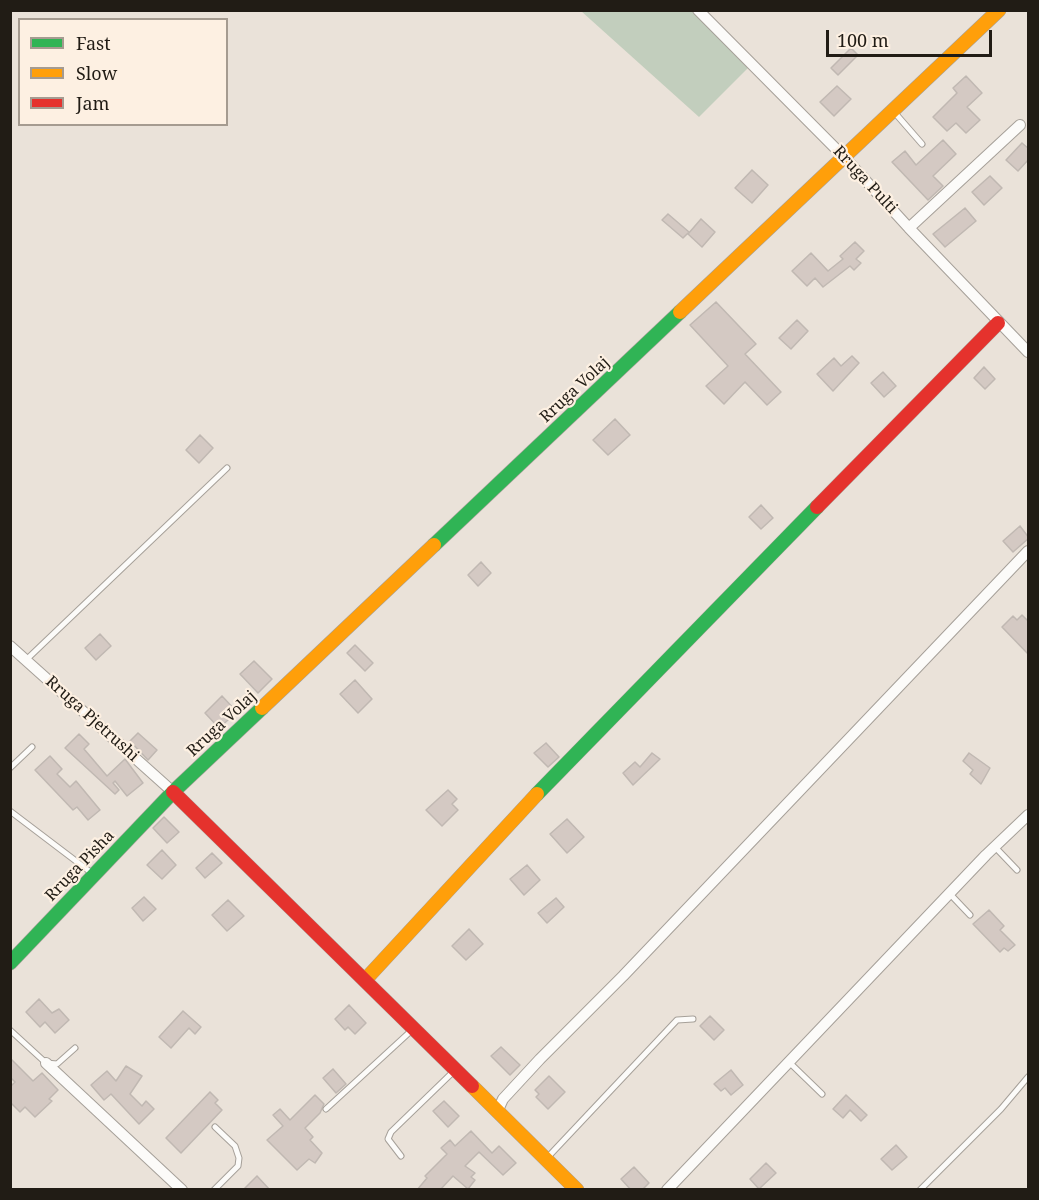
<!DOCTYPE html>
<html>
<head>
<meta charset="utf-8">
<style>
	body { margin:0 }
	#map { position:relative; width:1039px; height:1200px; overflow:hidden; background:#eae2d9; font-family:"Noto Serif",serif }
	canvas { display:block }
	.frame { position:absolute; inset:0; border:12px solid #211c15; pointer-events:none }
	.legend { position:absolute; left:18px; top:18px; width:210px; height:108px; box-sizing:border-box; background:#fdf0e2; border:2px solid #a59b90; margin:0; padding:8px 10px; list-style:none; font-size:18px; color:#211c15 }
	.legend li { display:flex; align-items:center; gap:12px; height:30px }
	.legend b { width:30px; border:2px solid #a59b90 }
	.scale { position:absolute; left:826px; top:30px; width:166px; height:27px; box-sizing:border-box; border:3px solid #211c15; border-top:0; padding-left:8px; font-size:18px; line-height:21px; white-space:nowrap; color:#211c15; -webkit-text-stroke:4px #fdf0e2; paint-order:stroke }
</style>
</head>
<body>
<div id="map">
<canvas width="1039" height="1200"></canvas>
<div class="frame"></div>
<ul class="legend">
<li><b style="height:8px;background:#30b455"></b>Fast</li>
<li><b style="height:8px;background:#ff9f0a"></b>Slow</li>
<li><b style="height:8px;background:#e5322d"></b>Jam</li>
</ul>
<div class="scale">100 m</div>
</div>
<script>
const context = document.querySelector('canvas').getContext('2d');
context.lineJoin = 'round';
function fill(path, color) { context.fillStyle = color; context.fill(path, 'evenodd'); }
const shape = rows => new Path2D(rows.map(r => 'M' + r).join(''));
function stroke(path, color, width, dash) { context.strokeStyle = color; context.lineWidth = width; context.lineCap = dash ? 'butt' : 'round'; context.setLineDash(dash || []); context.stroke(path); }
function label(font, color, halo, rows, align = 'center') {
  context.font = font + ' "Noto Serif",serif'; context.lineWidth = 4.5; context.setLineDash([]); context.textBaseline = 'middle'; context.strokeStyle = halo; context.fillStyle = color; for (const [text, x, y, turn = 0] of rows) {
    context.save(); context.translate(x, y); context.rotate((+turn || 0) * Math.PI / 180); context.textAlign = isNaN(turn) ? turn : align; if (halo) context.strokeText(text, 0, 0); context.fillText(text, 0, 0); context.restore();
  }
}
fill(shape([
	[581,11,694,11,750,66,699,117]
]), '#c2cebd');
const building = shape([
	[851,48,858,55,838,75,831,68,851,48],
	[966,76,982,93,967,107,980,120,966,133,956,123,947,131,933,117,957,93,953,88,966,76],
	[837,86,851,99,834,116,820,102,837,86],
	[943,140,956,154,933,176,943,186,928,200,892,162,905,151,916,165,943,140],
	[1022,143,1029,149,1029,159,1018,171,1006,160,1022,143],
	[752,170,768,185,752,203,735,188,752,170],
	[990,176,1002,188,984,205,972,192,990,176],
	[965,208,976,221,945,247,933,234,965,208],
	[668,214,689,232,683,238,662,220,668,214],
	[701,219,715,232,702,247,688,234,701,219],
	[855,242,864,251,856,259,861,263,854,270,850,266,823,287,815,278,807,286,792,271,811,253,828,271,843,259,840,256,855,242],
	[716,302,756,344,745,354,781,392,767,405,745,382,724,404,706,386,728,366,690,325,716,302],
	[797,320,808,331,791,349,779,338,797,320],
	[852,356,859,363,833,391,817,374,834,358,841,366,852,356],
	[984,367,995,379,985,389,974,378,984,367],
	[883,372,896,386,884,397,871,383,883,372],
	[615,419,630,435,608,455,593,440,615,419],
	[200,435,213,448,199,463,186,450,200,435],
	[761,505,773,518,761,529,749,517,761,505],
	[1020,526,1029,538,1013,552,1003,541,1020,526],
	[481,562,491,573,478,586,468,575,481,562],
	[1022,615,1029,622,1029,655,1002,627,1013,616,1017,620,1022,615],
	[100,634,111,646,96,660,85,648,100,634],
	[355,645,373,663,365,671,347,653,355,645],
	[254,661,272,679,258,693,240,674,254,661],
	[355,680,372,699,358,713,340,694,355,680],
	[222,696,237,712,219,728,205,713,222,696],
	[138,733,157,750,148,760,130,741,138,733],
	[79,734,89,744,84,749,107,776,125,759,143,783,127,796,115,781,113,783,119,790,115,794,65,748,79,734],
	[546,743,559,757,548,767,534,753,546,743],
	[652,753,660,759,633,785,623,773,635,762,640,767,652,753],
	[969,753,990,768,981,784,970,774,973,770,963,761,969,753],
	[50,756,62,769,57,774,70,787,76,781,100,810,88,820,77,807,73,810,35,770,50,756],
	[448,790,457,799,452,804,458,810,442,826,426,810,448,790],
	[164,817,179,832,167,843,153,828,164,817],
	[567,819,584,837,567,853,550,834,567,819],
	[162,850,176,865,162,879,147,865,162,850],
	[212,853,222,863,205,878,196,868,212,853],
	[527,865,540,880,524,895,510,879,527,865],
	[144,897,156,909,143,921,132,908,144,897],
	[556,898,564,907,547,923,538,913,556,898],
	[228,900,244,916,227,931,212,915,228,900],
	[989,910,1004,926,1000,930,1015,945,1008,951,1004,948,1000,952,973,924,989,910],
	[469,929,483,944,466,960,452,946,469,929],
	[39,999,52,1013,59,1009,69,1020,55,1033,45,1022,40,1027,26,1012,39,999],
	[349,1005,366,1023,355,1034,348,1027,345,1030,335,1019,349,1005],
	[183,1011,201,1027,195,1034,189,1028,171,1048,159,1037,183,1011],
	[710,1016,724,1030,714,1040,700,1026,710,1016],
	[501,1047,520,1065,510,1075,491,1056,501,1047],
	[10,1058,33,1081,42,1073,58,1090,49,1099,52,1101,35,1117,25,1107,20,1112,10,1102,10,1087,15,1082,10,1077,10,1058],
	[126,1066,142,1076,130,1094,142,1106,146,1101,154,1109,139,1124,111,1094,104,1100,91,1085,107,1071,116,1081,126,1066],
	[333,1069,346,1084,336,1093,323,1078,333,1069],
	[731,1070,743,1085,731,1095,725,1088,721,1091,714,1084,731,1070],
	[549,1076,565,1092,548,1109,536,1097,539,1094,535,1090,549,1076],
	[210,1092,218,1100,215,1103,222,1110,181,1153,166,1138,210,1092],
	[315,1095,324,1104,320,1113,305,1128,313,1137,310,1140,322,1153,315,1163,309,1159,297,1170,267,1140,283,1126,273,1115,280,1109,290,1120,315,1095],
	[846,1095,867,1115,861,1121,850,1110,843,1118,833,1109,846,1095],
	[444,1101,459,1116,448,1127,433,1111,444,1101],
	[471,1131,492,1153,499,1146,516,1163,503,1175,479,1152,465,1166,475,1173,471,1177,475,1180,468,1189,453,1176,440,1190,417,1190,427,1178,425,1176,447,1154,441,1148,450,1140,455,1146,471,1131],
	[896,1145,907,1157,892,1170,881,1159,896,1145],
	[766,1163,776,1173,759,1189,750,1179,766,1163],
	[634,1167,649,1183,642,1190,631,1190,621,1179,634,1167],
	[257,1176,270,1190,243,1190,257,1176]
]);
fill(building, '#d4c9c3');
stroke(building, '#c0b8b2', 1.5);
const lane = shape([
	[895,113,922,144],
	[26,660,227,468],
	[10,768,32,747],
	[10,811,93,874],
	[995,847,1017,870],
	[950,894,970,915],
	[10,1030,46,1063,57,1064,75,1048],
	[790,1063,822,1094],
	[326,1109,412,1030],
	[401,1156,388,1139,391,1132,453,1072],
	[547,1158,677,1020,693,1019],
	[214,1190,238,1166,239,1158,235,1146,215,1127],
	[920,1190,1001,1109,1028,1077]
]);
const street = shape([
	[698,10,845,158,909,228,1028,352],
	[909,228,1020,125],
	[10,646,173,792],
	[46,1063,182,1190],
	[498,1110,503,1099,540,1059,623,976,1028,551],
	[667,1190,986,855,1028,815]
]);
const fast = shape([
	[434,545,680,312],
	[537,794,817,507],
	[10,963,173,792,262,708]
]);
const slow = shape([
	[680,312,999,10],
	[262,708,434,545],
	[365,980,537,794],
	[472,1086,577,1190]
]);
const jam = shape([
	[817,507,998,323],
	[173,792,472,1086]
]);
stroke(lane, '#a6a099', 7);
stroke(street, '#a6a099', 12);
stroke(fast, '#a6a099', 15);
stroke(slow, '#a6a099', 15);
stroke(jam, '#a6a099', 15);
stroke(lane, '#fcfbf9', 5);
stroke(street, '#fcfbf9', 10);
stroke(fast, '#30b455', 14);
stroke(slow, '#ff9f0a', 14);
stroke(jam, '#e5322d', 14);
label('16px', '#211c15', '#fdf0e2', [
	["Rruga Pulti",865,180,47],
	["Rruga Volaj",575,390,-43],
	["Rruga Pjetrushi",92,719,42],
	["Rruga Volaj",222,724,-43],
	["Rruga Pisha",80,866,-46]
]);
</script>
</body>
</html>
